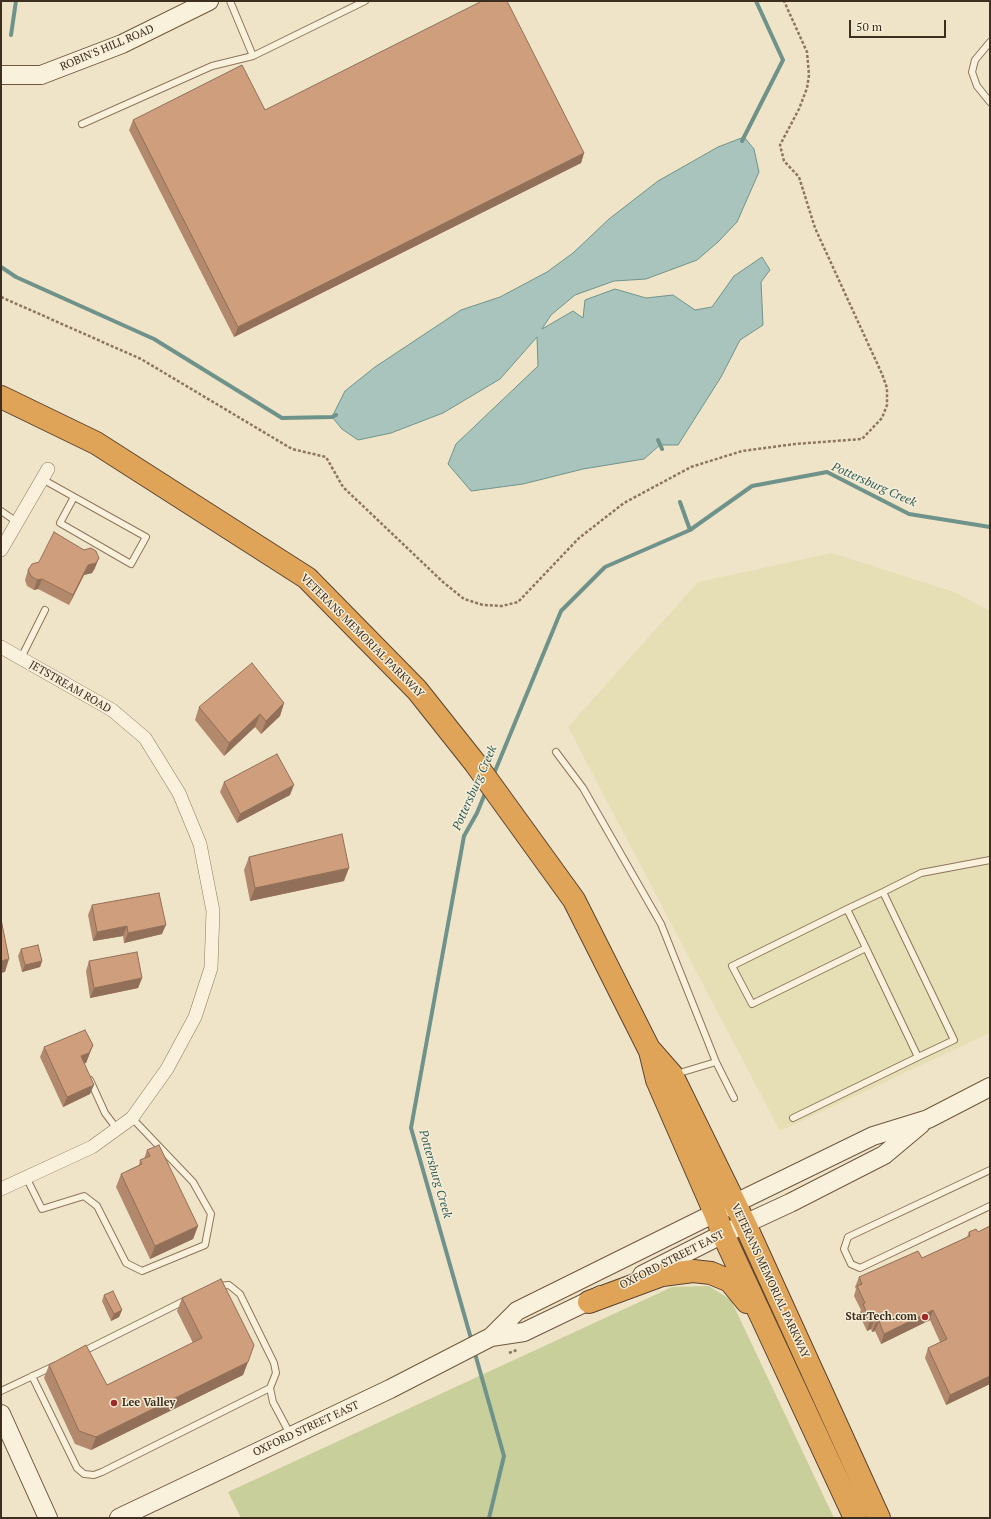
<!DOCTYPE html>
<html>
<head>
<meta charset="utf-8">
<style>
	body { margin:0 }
	#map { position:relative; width:991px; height:1519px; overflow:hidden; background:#f0e4c8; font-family:"PT Serif",serif }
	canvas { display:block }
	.frame { position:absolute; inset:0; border:2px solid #3d2e20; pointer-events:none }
	.scale { position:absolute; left:849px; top:20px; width:97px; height:18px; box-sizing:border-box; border:2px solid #3d2e20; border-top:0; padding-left:5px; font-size:12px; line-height:14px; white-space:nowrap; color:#3d2e20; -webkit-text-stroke:3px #f7eed8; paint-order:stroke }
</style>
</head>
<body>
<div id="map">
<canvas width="991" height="1519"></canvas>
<div class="frame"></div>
<div class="scale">50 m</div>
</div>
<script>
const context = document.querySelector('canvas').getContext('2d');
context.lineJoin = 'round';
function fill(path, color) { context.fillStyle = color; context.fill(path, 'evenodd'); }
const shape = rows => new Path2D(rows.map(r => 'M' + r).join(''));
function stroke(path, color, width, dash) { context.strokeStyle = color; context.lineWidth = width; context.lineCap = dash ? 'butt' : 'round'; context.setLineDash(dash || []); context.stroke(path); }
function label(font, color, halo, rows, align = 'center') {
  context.font = font + ' "PT Serif",serif'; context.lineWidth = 3; context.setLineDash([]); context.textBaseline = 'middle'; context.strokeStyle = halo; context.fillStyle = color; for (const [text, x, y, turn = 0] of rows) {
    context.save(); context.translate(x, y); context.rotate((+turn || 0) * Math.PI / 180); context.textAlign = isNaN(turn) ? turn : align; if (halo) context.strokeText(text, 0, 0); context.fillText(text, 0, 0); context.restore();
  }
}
fill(shape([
	[832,553,954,592,990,611,990,1033,780,1131,568,727,698,582]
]), '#e6deb5');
fill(shape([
	[709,1286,731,1300,834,1518,241,1518,228,1492,672,1287]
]), '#c9cf9b');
const water = shape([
	[744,137,754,149,759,172,737,222,718,242,697,260,646,279,614,281,575,295,551,315,542,329,573,311,583,318,585,300,615,289,646,298,673,295,695,310,712,307,734,276,762,257,770,270,761,282,763,325,740,340,721,377,678,445,660,445,644,459,583,469,523,484,471,491,448,464,456,444,538,366,537,337,500,379,443,413,391,433,358,440,342,429,332,417,345,391,375,367,461,310,500,297,547,272,573,253,609,219,658,181,718,147,744,137]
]);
fill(water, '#a9c4bc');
stroke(water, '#6f938a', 1);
stroke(shape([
	[11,35,16,1],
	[742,141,783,60,756,1],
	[1,267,16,277,154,339,282,418,332,417,336,415],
	[658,440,662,449],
	[680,502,690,530],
	[493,776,561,611,605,567,690,530,752,486,827,472,909,514,990,527],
	[472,1342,411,1128,464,836,477,813,486,791],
	[474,1350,504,1456,489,1518]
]), '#6f938a', 4);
const lane = shape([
	[230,1,253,56],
	[990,42,975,60,972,72,977,86,990,102],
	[82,124,212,66,253,56,365,1],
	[42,479,146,537,131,564,60,523,74,497],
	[1,511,17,522],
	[21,658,45,610],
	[556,752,583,788,661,924,716,1062,734,1098],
	[883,892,954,1040,918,1057],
	[847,909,866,948,752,1004,732,966,847,909,883,892,921,873,990,860],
	[676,1074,716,1062],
	[90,1080,105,1113,117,1129],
	[793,1118,918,1057,866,948],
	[990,1170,848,1237,844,1249,851,1264,860,1268,990,1206],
	[26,1177,42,1209,84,1196,97,1206,126,1263,142,1271,205,1245,211,1214,193,1182,132,1118],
	[216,1286,229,1285,240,1294,274,1363,276,1373,270,1388,273,1402,290,1434],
	[82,1352,186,1300],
	[32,1376,77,1468,84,1474,94,1475,102,1472,270,1388],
	[1,1391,54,1366]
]);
const street = shape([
	[1,550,48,469],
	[1,647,112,710,145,738,179,793,200,844,213,911,211,968,195,1017,167,1069,132,1118,92,1147,1,1189]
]);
const secondary = shape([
	[1,75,41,75,122,44,209,1],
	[642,1275,723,1234,790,1203,884,1155,921,1124],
	[491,1337,524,1332,601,1295],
	[1,1414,48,1518],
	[119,1518,390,1389,491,1337,517,1311,715,1213,873,1136,928,1119,990,1087]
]);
const highway = shape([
	[1,397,96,443,307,578,417,690,475,763,574,900,650,1051,657,1080,715,1213,723,1234,855,1518],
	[651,1051,672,1075,745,1224,879,1518],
	[589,1302,662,1275,693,1271,711,1273,730,1281,747,1302]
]);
stroke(lane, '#8d765c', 8);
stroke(street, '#8d765c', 14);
stroke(secondary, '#6f573f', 20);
stroke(highway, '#5b4430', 24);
stroke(shape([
	[1,297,141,359,292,449,326,457,343,487,443,582,464,599,483,605,502,606,518,602,579,538,624,503,691,467,742,451,795,444,862,439,882,418,887,405,887,388,882,374,815,228,799,177,784,161,780,145,799,109,807,88,809,75,807,52,784,1],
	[509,1353,517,1350]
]), '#8d765c', 2.5, [3, 2]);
stroke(lane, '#faf1dc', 6);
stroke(street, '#faf1dc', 13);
stroke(secondary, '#faf1dc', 18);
stroke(highway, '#e0a458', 22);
fill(shape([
	[265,110,584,153,581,163,234,337,129,130,133,120],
	[95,568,92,573,84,575,69,605,38,589,34,590,27,586,25,580,28,570],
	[284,703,280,716,261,734,255,727,224,756,195,720,199,707],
	[224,782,290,795,237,823,220,792],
	[249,857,344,881,250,901,244,870],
	[92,905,162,934,124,943,123,936,93,941,88,915],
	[21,949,42,961,40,967,22,972,18,956],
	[89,961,142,978,138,988,90,998,86,971],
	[93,1045,86,1063,84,1063,90,1094,63,1107,40,1057,44,1047],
	[147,1150,198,1226,193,1239,150,1259,116,1187,121,1174,139,1165,140,1160,144,1159],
	[990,1226,990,1384,946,1405,925,1358,928,1348,940,1342,930,1320,881,1344,875,1331,872,1332,871,1329,867,1331,859,1314,861,1310,854,1296,856,1289,855,1287,859,1277,922,1258,967,1237,969,1232,978,1232],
	[104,1295,122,1310,119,1317,111,1321,102,1301],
	[182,1298,254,1345,243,1375,91,1450,75,1444,44,1378,49,1365,107,1385,193,1343,177,1311]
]), '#b2896c');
fill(shape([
	[584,153,581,163,234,337,238,327],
	[99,558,95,568,92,573,84,575,69,605,73,595,88,565],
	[42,579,38,589,34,590,37,580],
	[284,703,280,716,261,734,266,721],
	[260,714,255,727,224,756,229,743],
	[294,785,290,795,237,823,240,814],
	[349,868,344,881,250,901,255,888],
	[166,925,162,934,124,943,128,933],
	[127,926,123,936,93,941,97,932],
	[9,959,5,972,1,973,1,961],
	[42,961,40,967,22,972,25,965],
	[142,978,138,988,90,998,94,988],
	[93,1045,86,1063,78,1066,81,1056],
	[94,1085,90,1094,63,1107,67,1097],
	[198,1226,193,1239,150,1259,155,1246],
	[122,1310,119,1317,111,1321,114,1314],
	[933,1310,930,1320,881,1344,884,1334],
	[874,1320,871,1329,867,1331,870,1321],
	[879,1321,875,1331,872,1332,876,1322],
	[248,1362,243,1375,91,1450,96,1437],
	[990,1376,990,1384,946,1405,950,1395]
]), '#916f58');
const building = shape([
	[482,1,507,1,584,153,238,327,133,120,242,65,265,110,482,1],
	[54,532,84,550,91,548,96,551,99,558,96,563,88,565,73,595,42,579,37,580,31,576,28,570,32,564,39,562,54,532],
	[252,663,284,703,266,721,260,714,229,743,199,707,252,663],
	[277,754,294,785,240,814,224,782,277,754],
	[342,834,349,868,255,888,249,857,342,834],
	[159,893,166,925,128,933,127,926,97,932,92,905,159,893],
	[1,919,9,959,1,961,1,919],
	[38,945,42,961,25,965,21,949,38,945],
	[137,952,142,978,94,988,89,961,137,952],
	[85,1030,93,1045,89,1053,81,1056,94,1085,67,1097,44,1047,85,1030],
	[159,1145,198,1226,155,1246,121,1174,142,1164,140,1160,150,1156,147,1150,159,1145],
	[990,1226,990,1376,950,1395,928,1348,947,1339,933,1310,884,1334,879,1321,876,1322,874,1320,870,1321,863,1304,865,1303,857,1286,862,1284,859,1277,918,1251,922,1258,970,1236,969,1232,976,1229,978,1232,990,1226],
	[221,1279,254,1345,248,1362,96,1437,79,1431,49,1365,86,1345,107,1385,202,1338,182,1298,221,1279],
	[113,1291,122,1310,114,1314,104,1295,113,1291]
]);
fill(building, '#cf9f7d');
stroke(building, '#916f58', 1);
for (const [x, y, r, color] of [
	[925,1317,4,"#9e2a2b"],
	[114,1403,4,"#9e2a2b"]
]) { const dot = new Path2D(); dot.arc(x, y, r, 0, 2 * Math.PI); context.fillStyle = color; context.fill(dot); stroke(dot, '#f7eed8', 1.5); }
label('11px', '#3d2e20', '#f7eed8', [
	["ROBIN'S HILL ROAD",107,48,-23],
	["VETERANS MEMORIAL PARKWAY",362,636,45],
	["JETSTREAM ROAD",70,687,30],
	["OXFORD STREET EAST",672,1260,-27],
	["VETERANS MEMORIAL PARKWAY",770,1281,65],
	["OXFORD STREET EAST",306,1429,-25]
]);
label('bold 11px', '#3d2e20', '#f7eed8', [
	["StarTech.com",917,1317],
	["Lee Valley",122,1403,"left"]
], 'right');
label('italic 12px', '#2f5d5a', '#f7eed8', [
	["Pottersburg Creek",874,485,24],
	["Pottersburg Creek",475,788,-66],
	["Pottersburg Creek",435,1174,74]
]);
</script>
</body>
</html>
